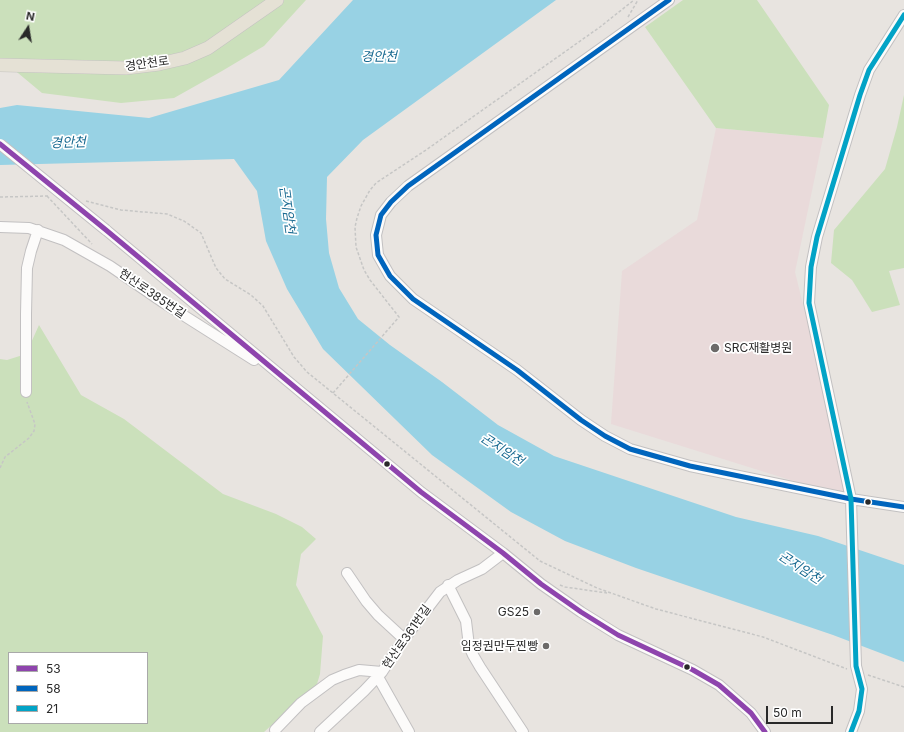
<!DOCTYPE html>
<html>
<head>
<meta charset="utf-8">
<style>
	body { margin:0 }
	#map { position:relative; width:904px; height:732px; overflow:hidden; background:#e8e4e0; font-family:Inter,sans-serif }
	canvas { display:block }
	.legend { position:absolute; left:8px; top:652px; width:140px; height:72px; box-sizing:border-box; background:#fff; border:1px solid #a9a9a9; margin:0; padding:5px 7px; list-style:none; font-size:12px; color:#292929 }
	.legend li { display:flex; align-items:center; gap:8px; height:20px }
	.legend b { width:20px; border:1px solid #a9a9a9 }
	.north { position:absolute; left:8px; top:8px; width:40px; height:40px; -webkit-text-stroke:3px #fff; paint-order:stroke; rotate:12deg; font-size:11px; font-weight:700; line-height:16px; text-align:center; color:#292929 }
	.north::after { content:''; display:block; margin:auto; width:14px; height:18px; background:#292929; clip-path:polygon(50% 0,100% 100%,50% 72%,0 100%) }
	.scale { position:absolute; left:766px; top:706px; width:67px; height:18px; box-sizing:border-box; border:2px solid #292929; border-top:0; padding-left:5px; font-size:12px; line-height:14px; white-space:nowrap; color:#292929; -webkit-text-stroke:3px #fff; paint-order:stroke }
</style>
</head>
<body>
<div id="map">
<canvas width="904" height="732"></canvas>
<ul class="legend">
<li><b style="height:5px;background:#8e44ad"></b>53</li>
<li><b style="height:5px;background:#0065bd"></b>58</li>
<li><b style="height:5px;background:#02a3c6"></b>21</li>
</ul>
<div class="north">N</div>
<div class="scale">50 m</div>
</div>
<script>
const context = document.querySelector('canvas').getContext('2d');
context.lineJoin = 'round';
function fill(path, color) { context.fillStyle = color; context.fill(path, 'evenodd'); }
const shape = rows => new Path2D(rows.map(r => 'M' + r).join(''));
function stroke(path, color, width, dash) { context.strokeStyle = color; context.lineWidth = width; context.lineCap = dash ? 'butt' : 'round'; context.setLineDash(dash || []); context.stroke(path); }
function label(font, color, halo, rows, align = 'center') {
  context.font = font + ' Inter,"Noto Sans KR",sans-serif'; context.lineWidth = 3.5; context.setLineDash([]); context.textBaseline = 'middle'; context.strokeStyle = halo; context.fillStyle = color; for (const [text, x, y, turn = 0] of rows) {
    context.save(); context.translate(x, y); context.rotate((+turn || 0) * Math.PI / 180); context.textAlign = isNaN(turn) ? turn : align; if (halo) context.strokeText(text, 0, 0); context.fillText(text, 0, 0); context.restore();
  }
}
fill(shape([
	[716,128,823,138,795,272,851,499,611,424,622,271,697,220]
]), '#e9dada');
fill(shape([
	[0,0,306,0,264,46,222,71,174,98,121,103,42,93,0,58],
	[683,0,757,0,829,105,823,138,716,128,645,27],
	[904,95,904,268,889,271,900,305,872,312,852,280,831,263,834,230,885,169,897,127],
	[39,325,81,395,124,419,223,494,276,514,302,527,316,539,301,554,296,585,323,636,320,674,317,684,264,732,0,732,0,359,7,360,26,354],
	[9,653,147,653,147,723,9,723]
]), '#cbe0bb');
fill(shape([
	[353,0,556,0,363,140,327,177,326,219,329,253,339,288,358,319,390,345,442,382,498,425,554,456,736,517,818,536,904,565,904,662,833,635,636,568,565,541,511,512,432,455,323,349,287,289,266,241,257,191,234,159,0,165,0,108,17,105,149,118,279,80]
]), '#98d2e4');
const minor = shape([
	[669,0,408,186,391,202,381,215,376,235,378,255,390,276,413,299,517,370,581,420,605,436,630,449,690,466,851,499,904,507],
	[0,227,29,228,64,240,110,266,164,303,254,360],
	[106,230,421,492,503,553,541,584,581,612,618,635,693,670,719,685,751,713,765,732],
	[26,392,26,314,27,268,31,251,38,230],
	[347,573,366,601,378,615,404,639],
	[448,585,466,621,469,646,473,655,480,667,523,732],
	[378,677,409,732],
	[275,730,301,703,332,680,344,675,359,670,382,672],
	[320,732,364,691,382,672,404,639,440,592,458,580,482,569,503,553],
	[851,732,859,711,862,689,856,666,851,499,809,303,811,267,817,237,860,95,869,70,904,15]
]);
const major = shape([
	[0,65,126,68,159,64,185,58,208,48,277,0]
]);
stroke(minor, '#c2c0c1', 12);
stroke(major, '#c4c3c1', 14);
stroke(shape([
	[628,17,638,0],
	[47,196,92,244],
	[0,197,49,196],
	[86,201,121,210,167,214,184,221,201,233,216,268,225,279,251,295,263,306,294,357,307,372,540,561,597,588,656,609,763,637,847,669],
	[333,393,399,317,370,280,364,270,356,247,355,227,357,218,361,206,370,190,376,183,426,150,600,27,634,0],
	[0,468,5,457,29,438,34,431,35,424,27,402],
	[560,585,565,587,607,593],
	[868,675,904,687]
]), '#c6c6c5', 1.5, [3, 2]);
stroke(minor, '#fcfbfa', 10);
stroke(major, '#e5e1d5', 13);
const minorBridge = shape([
	[0,144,106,230]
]);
stroke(minorBridge, '#c2c0c1', 12, []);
stroke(minorBridge, '#fcfbfa', 10);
stroke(shape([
	[0,144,106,230,421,492,503,553,541,584,581,612,618,635,693,670,719,685,751,713,765,732]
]), '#8e44ad', 5);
stroke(shape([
	[669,0,408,186,391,202,381,215,376,235,378,255,390,276,413,299,517,370,581,420,605,436,630,449,690,466,851,499,904,507]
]), '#0065bd', 5);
stroke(shape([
	[851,732,859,711,862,689,856,666,851,499,809,303,811,267,817,237,860,95,869,70,904,15]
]), '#02a3c6', 5);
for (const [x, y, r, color] of [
	[715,348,5,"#6c6a69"],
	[387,464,3.5,"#292929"],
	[868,502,3.5,"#292929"],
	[537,612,4,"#6c6a69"],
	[546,646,4,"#6c6a69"],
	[687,667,3.5,"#292929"]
]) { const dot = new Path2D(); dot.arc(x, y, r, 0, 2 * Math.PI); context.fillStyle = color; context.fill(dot); stroke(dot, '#fff', 1.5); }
label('12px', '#292929', '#fff', [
	["경안천로",147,64,-8],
	["현산로385번길",152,294,34],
	["현산로361번길",407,637,-55]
]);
label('12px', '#292929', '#fff', [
	["SRC재활병원",724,348,"left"],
	["GS25",529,612],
	["임정권만두찐빵",538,646]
], 'right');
label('italic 13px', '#176990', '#fff', [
	["경안천",379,57],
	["경안천",68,143,-2],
	["곤지암천",287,210,82],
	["곤지암천",502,450,33],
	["곤지암천",800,568,33]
]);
</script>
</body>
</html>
